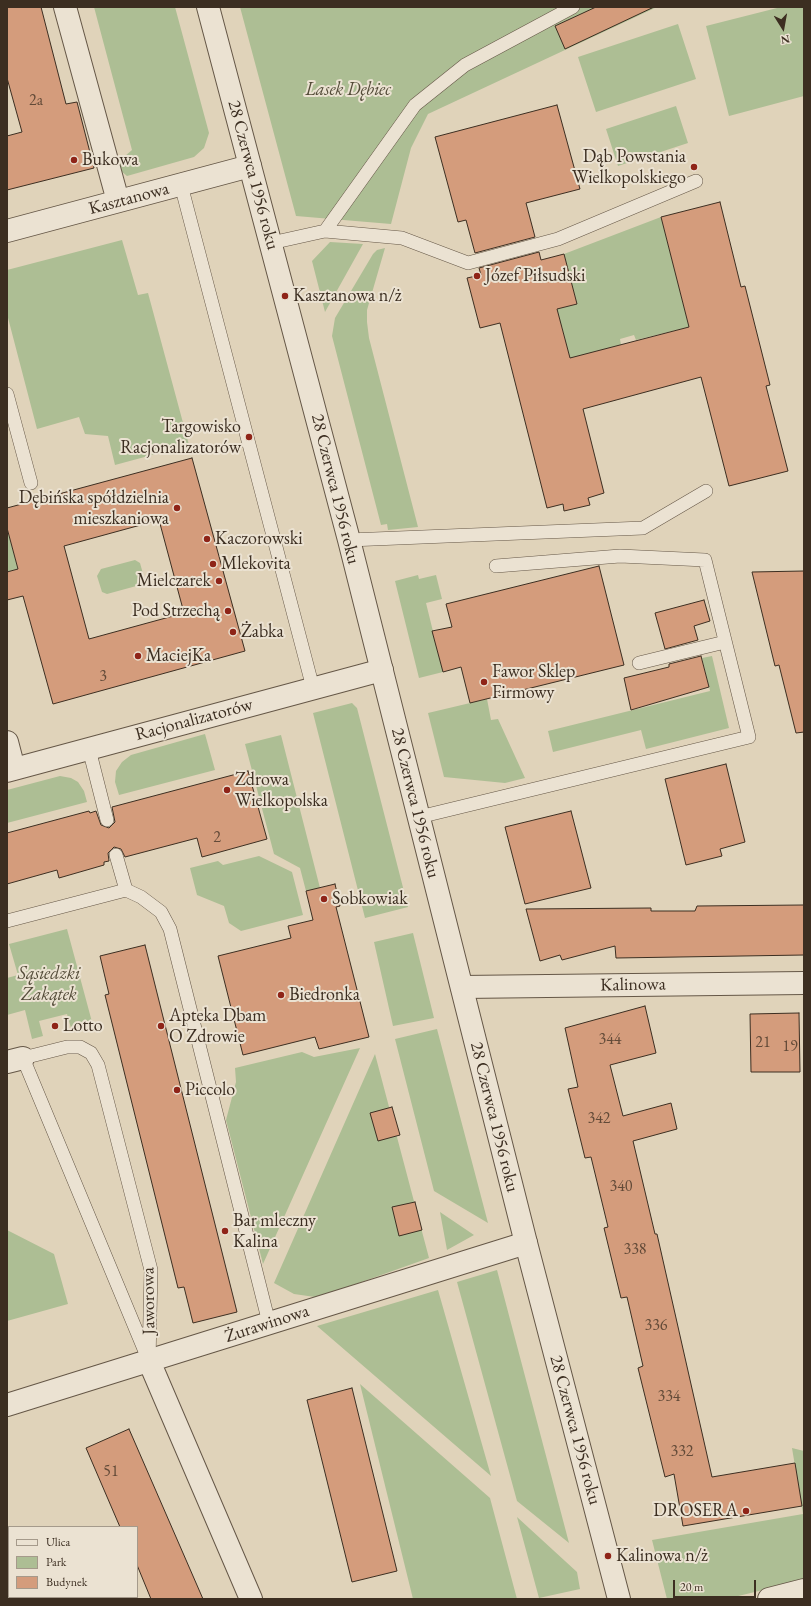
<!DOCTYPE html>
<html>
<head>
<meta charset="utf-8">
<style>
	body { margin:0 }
	#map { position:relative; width:811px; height:1606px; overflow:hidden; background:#e0d3ba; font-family:"EB Garamond",serif }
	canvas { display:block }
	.frame { position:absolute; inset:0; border:8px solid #3c2e21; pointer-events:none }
	.legend { position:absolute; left:8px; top:1526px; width:130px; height:72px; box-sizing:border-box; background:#ebe2d2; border:1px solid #a59a8b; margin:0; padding:5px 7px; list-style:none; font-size:12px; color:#3c2e21 }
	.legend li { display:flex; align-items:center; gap:8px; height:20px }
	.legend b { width:20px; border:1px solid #a59a8b }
	.north { position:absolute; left:763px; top:8px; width:40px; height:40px; -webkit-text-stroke:3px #ebe2d2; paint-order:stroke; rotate:169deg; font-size:11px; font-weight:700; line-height:16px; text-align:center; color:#3c2e21 }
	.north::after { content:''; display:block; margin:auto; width:14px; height:18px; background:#3c2e21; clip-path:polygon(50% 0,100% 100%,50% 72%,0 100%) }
	.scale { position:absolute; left:673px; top:1580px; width:83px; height:18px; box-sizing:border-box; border:2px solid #3c2e21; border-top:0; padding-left:5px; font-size:12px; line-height:14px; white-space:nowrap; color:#3c2e21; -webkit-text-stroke:3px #ebe2d2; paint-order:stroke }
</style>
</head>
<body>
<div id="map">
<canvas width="811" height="1606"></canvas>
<div class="frame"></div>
<ul class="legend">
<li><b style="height:5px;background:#ebe2d2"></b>Ulica</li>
<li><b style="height:11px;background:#adbe94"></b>Park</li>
<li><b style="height:11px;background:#d49c7c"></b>Budynek</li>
</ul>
<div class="north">N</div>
<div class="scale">20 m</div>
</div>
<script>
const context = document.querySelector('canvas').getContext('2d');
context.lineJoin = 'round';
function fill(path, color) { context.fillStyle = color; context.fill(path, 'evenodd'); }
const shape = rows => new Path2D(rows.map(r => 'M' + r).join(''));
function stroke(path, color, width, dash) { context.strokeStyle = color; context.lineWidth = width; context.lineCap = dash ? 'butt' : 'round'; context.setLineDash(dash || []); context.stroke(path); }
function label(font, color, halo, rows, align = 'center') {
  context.font = font + ' "EB Garamond",serif'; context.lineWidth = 4; context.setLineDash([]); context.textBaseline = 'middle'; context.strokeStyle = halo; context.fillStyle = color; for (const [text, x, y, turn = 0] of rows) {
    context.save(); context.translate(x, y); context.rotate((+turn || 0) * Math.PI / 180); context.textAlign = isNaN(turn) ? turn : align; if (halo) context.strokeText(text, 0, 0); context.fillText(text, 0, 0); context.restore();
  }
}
fill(shape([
	[94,7,175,7,209,133,204,148,194,157,127,176,121,171,117,163,132,150],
	[240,7,657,7,428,114,411,148,391,224,296,216],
	[781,7,804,7,804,96,729,116,706,26],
	[678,24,696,79,596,112,578,57],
	[676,106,688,143,618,166,606,129],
	[661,217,689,327,636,340,634,335,620,339,621,345,579,356,571,364,562,327,545,312,577,304,564,254],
	[122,240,138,295,148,293,189,445,115,465,108,436,85,434,79,417,37,429,7,314,7,270],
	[330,242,363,244,325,312,312,261],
	[385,248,367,310,367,322,369,338,418,527,388,530,387,524,381,525,332,336,335,318,373,254,377,250],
	[7,528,18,569,7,572],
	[135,560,140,563,145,581,140,585,107,594,102,592,97,576,101,569],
	[418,575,419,579,436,575,442,599,426,603,443,672,419,678,395,581],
	[712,656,729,728,646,749,641,730,553,752,548,731,710,691,702,658],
	[487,699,491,720,498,719,525,778,505,783,444,777,428,713],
	[352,703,357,708,408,907,365,918,313,713],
	[205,734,215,770,119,795,115,782,116,771,122,762,131,755],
	[281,735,320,888,306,891,300,868,274,854,245,744],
	[60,776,71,778,78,782,84,791,87,802,7,823,7,790],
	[259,856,292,872,303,915,241,931,229,923,224,906,197,895,190,868,218,861,223,865],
	[67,929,92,1022,71,1028,67,1014,39,1021,43,1036,32,1039,25,1010,7,1015,7,978,18,975,9,944],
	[413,933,434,1018,393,1026,374,942],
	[437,1029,488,1223,434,1191,395,1039],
	[360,1048,263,1264,226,1120,236,1082,235,1068,302,1052,314,1057],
	[375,1054,429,1258,325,1295,315,1297,294,1294,274,1283],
	[440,1212,474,1235,447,1250],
	[7,1230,54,1254,68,1304,7,1321],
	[497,1270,569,1543,517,1501,457,1282],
	[438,1290,491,1476,317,1326],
	[360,1384,490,1498,517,1599,413,1599],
	[792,1448,804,1451,804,1580,726,1599,667,1599,652,1540,803,1514],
	[517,1517,577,1572,580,1589,539,1598]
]), '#adbe94');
const building = shape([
	[7,7,41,7,66,104,77,102,94,168,7,190,7,136,22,132,7,78,7,7],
	[596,7,654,7,565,49,555,26,596,7],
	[557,105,580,189,526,203,535,237,475,253,466,220,458,222,435,137,557,105],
	[720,202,741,287,745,286,770,385,766,386,788,471,729,486,701,377,583,409,604,493,588,498,590,505,564,511,563,504,547,508,500,323,480,328,467,278,481,275,479,268,539,252,541,260,564,254,577,304,557,309,570,358,689,327,661,217,720,202],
	[192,458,245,651,53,704,23,596,7,600,7,572,18,569,7,528,7,508,192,458],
	[159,520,184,613,89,639,64,546,159,520],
	[599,566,624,665,470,703,461,667,443,672,432,631,452,627,446,604,599,566],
	[804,571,804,732,796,733,779,665,775,666,752,572,804,571],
	[704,600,710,621,694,626,698,640,665,649,655,613,704,600],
	[701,656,709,687,631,710,624,678,669,667,669,664,701,656],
	[726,764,745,842,720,849,722,856,686,865,665,779,726,764],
	[248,771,267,839,202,857,197,838,125,857,121,849,114,847,108,853,109,861,104,862,104,865,59,878,57,870,7,884,7,833,89,811,90,813,96,811,101,825,109,828,115,822,112,807,248,771],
	[571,811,591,888,525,904,505,827,571,811],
	[335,884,340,906,336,907,369,1037,319,1049,315,1037,243,1055,218,956,291,938,288,926,313,920,306,891,335,884],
	[804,905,804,955,616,958,615,946,562,960,560,955,540,961,526,909,651,908,651,911,695,911,697,906,804,905],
	[145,945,237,1312,193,1323,184,1287,178,1288,105,995,109,994,100,956,145,945],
	[645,1006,656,1053,610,1065,623,1116,671,1103,677,1129,633,1141,655,1234,657,1234,712,1477,795,1463,802,1506,683,1526,674,1474,665,1477,638,1368,643,1366,627,1297,621,1298,604,1228,608,1227,591,1157,585,1158,568,1089,578,1087,565,1028,645,1006],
	[799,1013,800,1072,751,1072,750,1014,799,1013],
	[392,1107,400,1135,378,1141,370,1113,392,1107],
	[415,1202,422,1230,399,1236,392,1207,415,1202],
	[352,1388,397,1571,352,1582,307,1400,352,1388],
	[129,1429,203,1599,151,1599,137,1565,137,1527,120,1527,86,1448,129,1429]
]);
fill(building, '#d49c7c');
stroke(building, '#3c2e21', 1);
const service = shape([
	[181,185,313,688],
	[325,231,402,238,468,263,558,239,696,181],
	[271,243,325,231,415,105,465,65,573,7],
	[7,394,31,483],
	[349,540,643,528,706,491],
	[639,663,725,642],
	[89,749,107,820],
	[419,817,749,737,705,560,620,556,496,566],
	[116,855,126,890],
	[7,921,126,890,141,897,161,912,170,929,269,1323],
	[67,1047,80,1047,91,1053,98,1065,151,1270,149,1361,23,1058,67,1047]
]);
const minor = shape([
	[65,7,118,201],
	[7,231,250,166],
	[7,742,14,769],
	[7,771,382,670],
	[462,987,804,983],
	[7,1062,23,1058],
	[149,1361,251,1599],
	[7,1405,526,1243],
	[769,1599,804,1590]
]);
const tertiary = shape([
	[208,7,349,540,526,1243,619,1599]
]);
stroke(service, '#655747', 14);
stroke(minor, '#655747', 24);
stroke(tertiary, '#655747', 24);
stroke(service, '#ebe2d2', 13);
stroke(minor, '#ebe2d2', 22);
stroke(tertiary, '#ebe2d2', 22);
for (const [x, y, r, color] of [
	[74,160,4,"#8f2418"],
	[694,167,4,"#8f2418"],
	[477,276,4,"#8f2418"],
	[285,296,4,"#8f2418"],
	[249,437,4,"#8f2418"],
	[177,508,4,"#8f2418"],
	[207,539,4,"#8f2418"],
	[213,564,4,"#8f2418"],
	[219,581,4,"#8f2418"],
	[228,611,4,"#8f2418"],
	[233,632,4,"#8f2418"],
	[138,656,4,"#8f2418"],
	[484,682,4,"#8f2418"],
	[227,790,4,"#8f2418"],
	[324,899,4,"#8f2418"],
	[281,995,4,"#8f2418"],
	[55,1026,4,"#8f2418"],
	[161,1026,4,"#8f2418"],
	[177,1090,4,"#8f2418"],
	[225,1231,4,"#8f2418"],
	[746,1511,4,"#8f2418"],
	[608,1556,4,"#8f2418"]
]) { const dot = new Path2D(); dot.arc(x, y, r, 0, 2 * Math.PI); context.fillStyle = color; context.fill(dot); stroke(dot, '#ebe2d2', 1.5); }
label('16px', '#624a38', null, [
	["2a",36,101],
	["3",103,677],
	["2",217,838],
	["344",610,1040],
	["21",763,1043],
	["19",790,1047],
	["342",599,1119],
	["340",621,1187],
	["338",635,1250],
	["336",656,1326],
	["334",669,1397],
	["332",682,1452],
	["51",111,1472]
]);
label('italic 18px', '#534b38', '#ebe2d2', [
	["Lasek Dębiec",348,90],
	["Sąsiedzki",49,974],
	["Zakątek",49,995]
]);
label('18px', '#3c2e21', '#ebe2d2', [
	["Dąb Powstania",686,157,"right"],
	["Wielkopolskiego",686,178,"right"],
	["Bukowa",82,160],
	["Józef Piłsudski",485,276],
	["Kasztanowa n/ż",293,296],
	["Targowisko",241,427,"right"],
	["Racjonalizatorów",241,448,"right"],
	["Dębińska spółdzielnia",169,498,"right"],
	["mieszkaniowa",169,519,"right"],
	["Kaczorowski",215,539],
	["Mlekovita",221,564],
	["Mielczarek",211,581,"right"],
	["Pod Strzechą",220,611,"right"],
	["Żabka",241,632],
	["MaciejKa",146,656],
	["Fawor Sklep",492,672],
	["Firmowy",492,693],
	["Zdrowa",235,780],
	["Wielkopolska",235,801],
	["Sobkowiak",332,899],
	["Biedronka",289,995],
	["Apteka Dbam",169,1016],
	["O Zdrowie",169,1037],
	["Lotto",63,1026],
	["Piccolo",185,1090],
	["Bar mleczny",233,1221],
	["Kalina",233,1242],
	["DROSERA",738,1511,"right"],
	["Kalinowa n/ż",616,1556]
], 'left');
label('18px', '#3c2e21', '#ebe2d2', [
	["28 Czerwca 1956 roku",253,175,75],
	["Kasztanowa",129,199,-15],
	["28 Czerwca 1956 roku",335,489,76],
	["Racjonalizatorów",194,720,-15],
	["28 Czerwca 1956 roku",415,803,76],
	["Kalinowa",633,985,-1],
	["28 Czerwca 1956 roku",494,1117,76],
	["Jaworowa",149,1301,-91],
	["Żurawinowa",267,1324,-18],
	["28 Czerwca 1956 roku",575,1430,75]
]);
</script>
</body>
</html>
